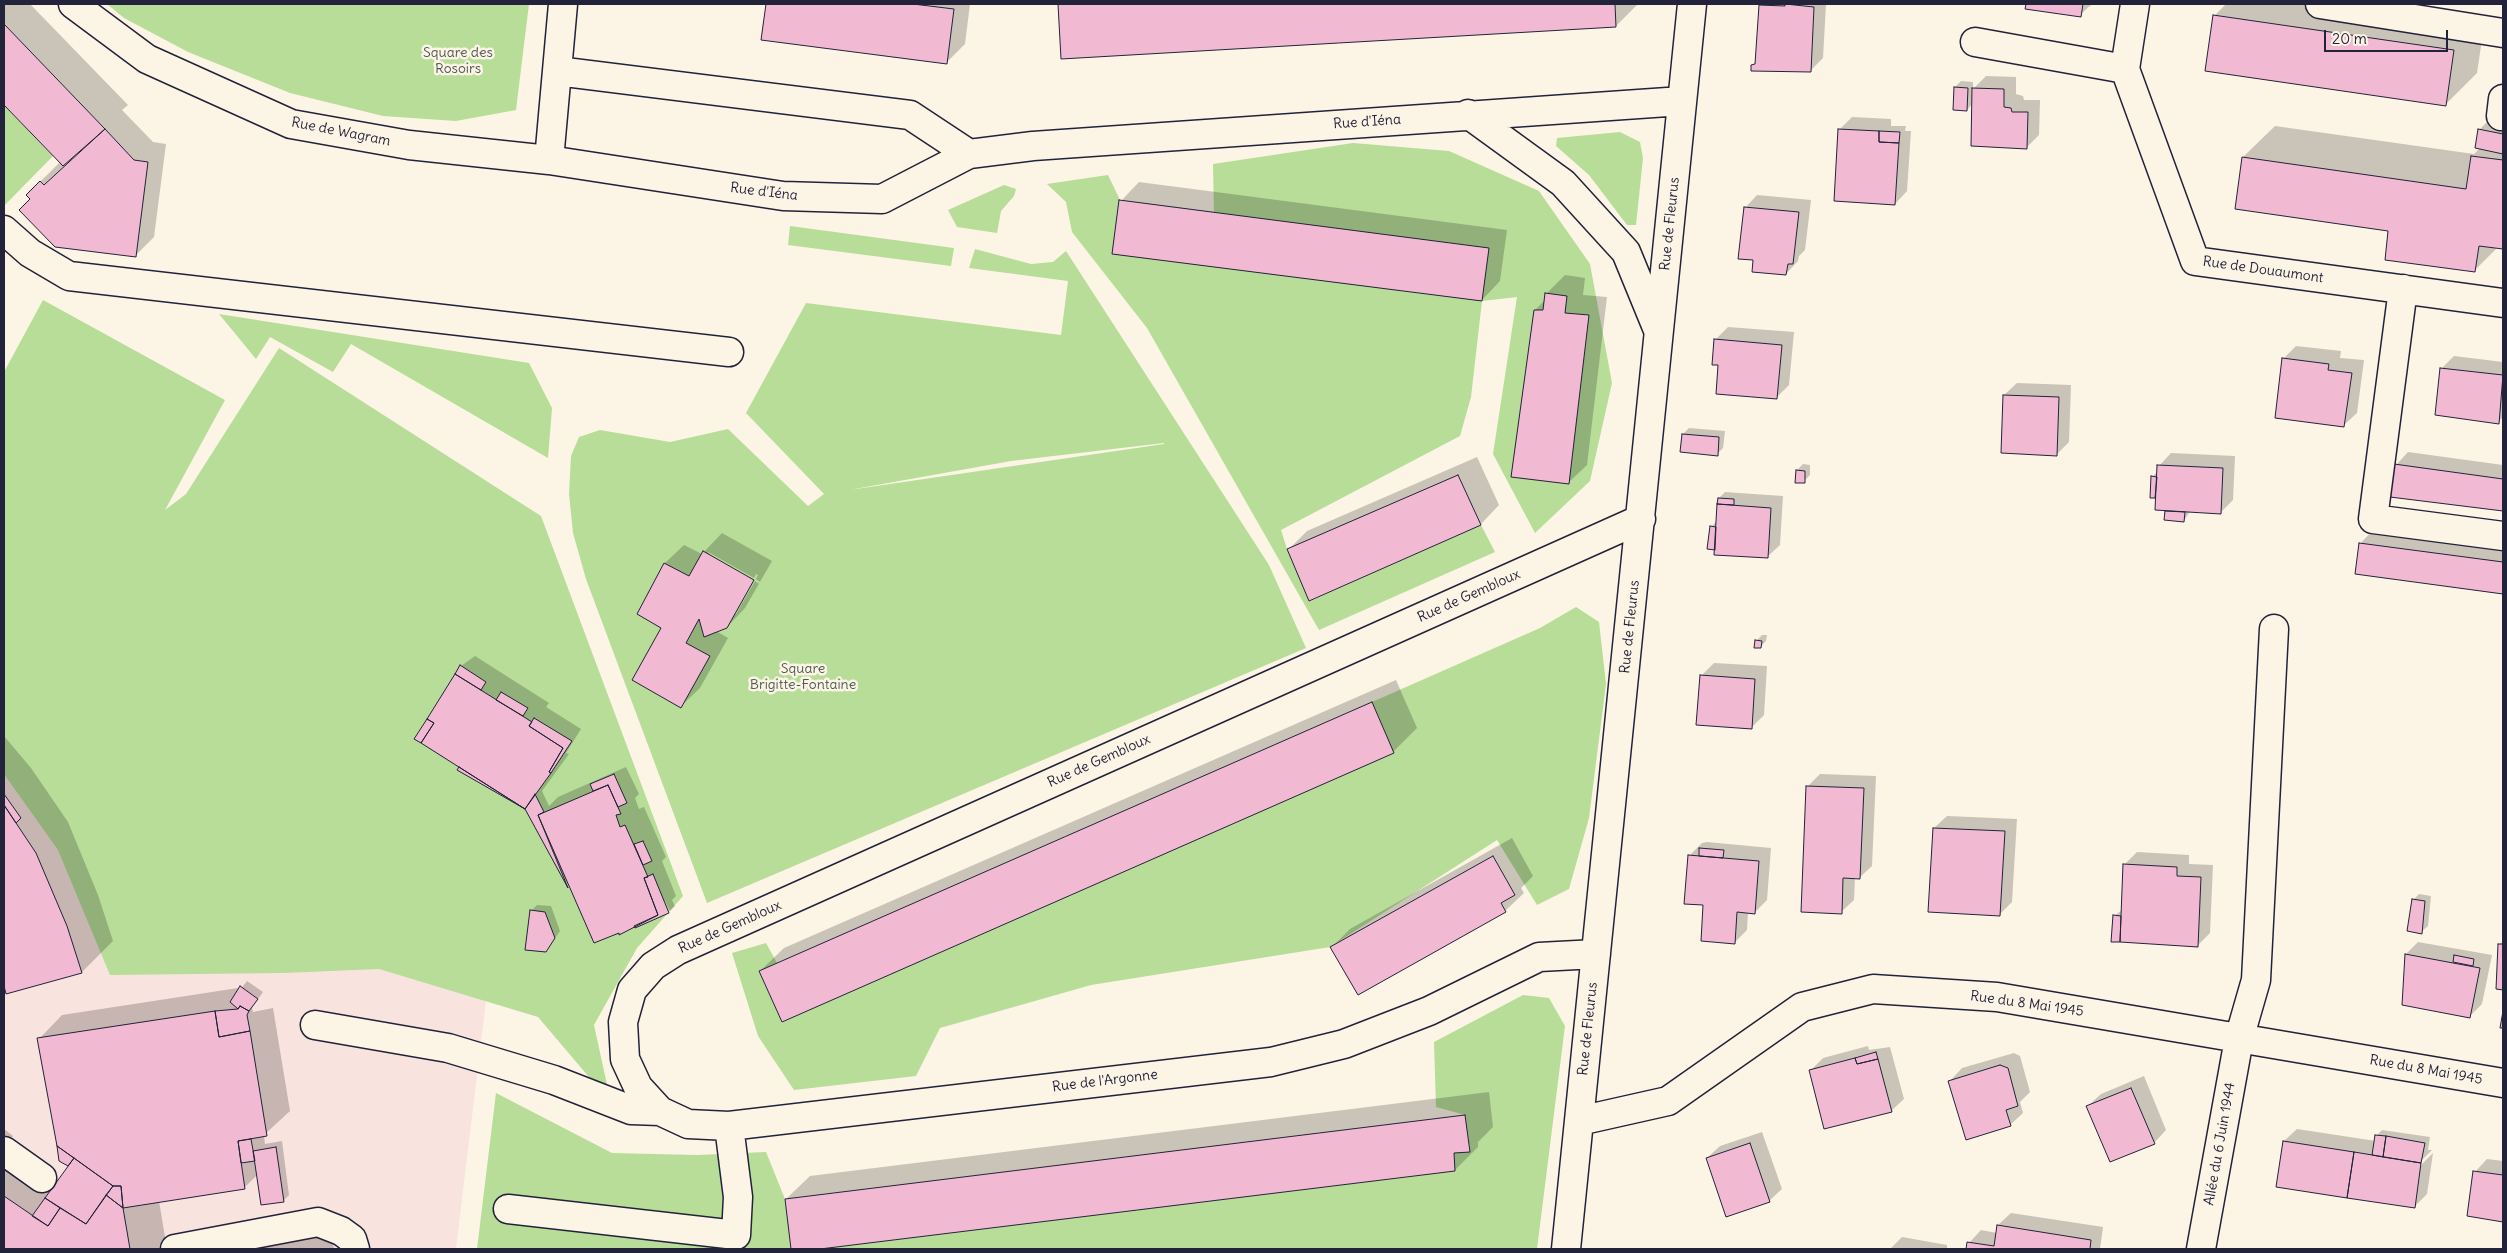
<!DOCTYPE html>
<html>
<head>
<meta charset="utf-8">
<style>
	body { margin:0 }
	#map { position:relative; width:2507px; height:1253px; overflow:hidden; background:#fcf5e5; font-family:Delius,sans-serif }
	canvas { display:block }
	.frame { position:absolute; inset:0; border:5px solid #22223b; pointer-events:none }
	.scale { position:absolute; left:2324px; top:30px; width:124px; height:22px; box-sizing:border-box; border:2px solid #22223b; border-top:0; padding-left:6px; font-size:15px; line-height:18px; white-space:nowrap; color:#22223b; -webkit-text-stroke:4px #fcf5e5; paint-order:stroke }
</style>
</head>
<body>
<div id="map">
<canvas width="2507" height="1253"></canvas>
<div class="frame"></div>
<div class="scale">20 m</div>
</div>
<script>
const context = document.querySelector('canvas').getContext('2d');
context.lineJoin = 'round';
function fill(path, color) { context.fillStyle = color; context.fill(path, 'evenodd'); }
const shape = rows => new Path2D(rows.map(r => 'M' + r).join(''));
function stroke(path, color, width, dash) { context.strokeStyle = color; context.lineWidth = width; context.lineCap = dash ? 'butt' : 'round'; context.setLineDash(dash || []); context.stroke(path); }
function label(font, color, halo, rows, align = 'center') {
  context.font = font + ' Delius,sans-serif'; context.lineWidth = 5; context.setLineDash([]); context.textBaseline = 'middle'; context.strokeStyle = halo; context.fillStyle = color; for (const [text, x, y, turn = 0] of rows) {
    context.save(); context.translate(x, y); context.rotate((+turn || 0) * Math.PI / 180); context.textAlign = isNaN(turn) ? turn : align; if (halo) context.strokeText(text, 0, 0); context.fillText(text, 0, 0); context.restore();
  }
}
fill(shape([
	[4,515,502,869,456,1249,4,1249]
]), '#f9e3df');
fill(shape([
	[107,4,529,4,516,110,456,121,383,116,290,93,188,52,124,18],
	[4,105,53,156,4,206],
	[1620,132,1640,142,1643,158,1636,225,1627,225,1589,175,1556,146,1557,138],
	[1353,143,1449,151,1539,191,1590,264,1612,383,1590,481,1535,533,1493,454,1517,297,1482,301,1471,397,1460,436,1281,530,1287,549,1310,601,1481,525,1495,552,1319,630,1147,328,1072,232,1066,202,1047,184,1108,175,1120,200,1214,212,1213,164],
	[1004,185,1016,189,1014,196,1001,211,997,233,957,227,948,210],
	[790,226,954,248,951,266,788,245],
	[975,249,1031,264,1053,262,1066,251,1269,565,1306,648,707,903,586,579,573,533,569,494,571,456,579,437,600,430,670,442,728,429,808,506,824,494,746,413,806,303,1061,335,1068,281,969,268],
	[1164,443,1164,444,849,490,1011,461],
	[43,300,225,400,165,510,186,494,279,348,541,516,683,896,637,948,594,1025,611,1103,538,1017,379,969,283,973,110,975,58,850,4,774,4,372],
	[219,314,529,363,552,408,548,458,351,344,333,372,270,337,256,359],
	[1576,607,1599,622,1606,684,1589,818,1569,889,1537,905,1497,840,1330,947,1091,985,940,1028,916,1076,794,1090,758,1036,732,953,766,943,777,963,759,971,782,1022,1393,753,1372,702,1540,628],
	[1523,995,1549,998,1565,1026,1537,1249,820,1249,1455,1171,1454,1153,1470,1151,1465,1115,1436,1107,1434,1042],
	[496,1093,612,1153,697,1155,766,1152,785,1199,791,1249,477,1249]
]), '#b7dd98');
fill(shape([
	[4,4,30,4,128,105,122,110,153,142,166,144,154,237,135,256,27,195,60,162,4,103],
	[768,4,970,4,965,44,946,63,762,39],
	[1059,4,1638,4,1616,26,1062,58],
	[1762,4,1826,4,1823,58,1810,71,1753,65,1756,62],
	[2027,4,2092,4,2080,15,2027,8],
	[2226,4,2378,4,2485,19,2477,73,2445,105,2214,16],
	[1986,76,2016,77,2016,94,2023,96,2024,100,2040,100,2039,135,2026,148,1973,103,1967,110,1955,87,1961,81,1973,82,1973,89],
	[1852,117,1891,119,1891,126,1906,126,1905,131,1911,131,1907,191,1895,204,1839,130],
	[2492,117,2503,119,2503,248,2498,247,2474,271,2243,157,2275,126,2474,154,2480,148,2479,130],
	[1139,182,1507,230,1500,281,1482,300,1121,201],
	[1757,195,1811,200,1805,250,1799,256,1798,261,1786,274,1754,259,1745,208],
	[1565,275,1585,278,1583,295,1607,297,1587,465,1568,483,1535,310,1545,300,1546,294],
	[1728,327,1794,332,1789,385,1777,397,1720,364,1715,340],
	[2296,346,2341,351,2340,358,2364,360,2357,413,2344,425,2283,359],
	[2454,356,2503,362,2503,417,2498,422,2441,369],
	[2017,383,2071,385,2069,442,2056,455,2004,395],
	[1689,428,1725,431,1723,448,1717,454,1683,434],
	[2408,452,2503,465,2503,510,2392,495,2396,465],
	[2171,453,2235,456,2233,500,2220,513,2190,511,2184,521,2166,519,2167,510,2157,495,2155,497,2152,477,2158,471,2159,466],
	[1477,457,1499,505,1481,524,1310,599,1288,550,1307,531],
	[1803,464,1810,465,1810,475,1804,481,1797,470],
	[1725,492,1783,496,1780,545,1767,557,1711,527,1717,521,1719,498],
	[2372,531,2503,548,2503,593,2357,573,2360,544],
	[722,533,772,561,745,608,727,627,716,631,728,638,700,688,681,706,662,628,638,613,665,563,684,545,702,554],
	[708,552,754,578,756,574,758,575,756,579,760,582,759,584,755,581,736,614,734,614],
	[1762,635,1767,635,1766,641,1760,647,1756,641],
	[475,656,549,703,546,707,581,729,566,753,569,754,542,791,549,806,558,797,626,767,639,794,635,798,639,809,644,807,666,857,662,861,676,896,672,900,675,906,670,911,665,901,663,902,669,912,660,916,566,881,526,808,416,738,461,666],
	[1714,663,1767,666,1764,715,1751,728,1701,676],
	[1396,680,1417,728,1393,752,760,971,784,948],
	[4,736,31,768,68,822,98,895,113,941,82,972,7,993,4,982],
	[1820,774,1876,776,1872,866,1859,878,1855,878,1854,900,1841,912,1807,787],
	[1947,816,2017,819,2012,902,1999,915,1934,828],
	[1512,838,1533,876,1521,888,1524,893,1505,911,1332,947,1350,929],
	[1707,842,1771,848,1767,900,1754,913,1748,912,1747,930,1734,943,1705,904,1689,856,1702,843],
	[2137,852,2189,855,2189,864,2213,865,2210,933,2198,945,2119,941,2114,916,2122,910,2124,865],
	[2419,894,2431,896,2428,926,2421,932,2413,900],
	[537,905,551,906,560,931,546,951,531,911],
	[2503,941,2503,988,2498,987,2500,945],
	[2418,942,2492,955,2482,1004,2469,1017,2404,1004,2406,954],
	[247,981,263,992,252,1008,253,1012,273,1008,290,1111,264,1135,265,1144,282,1141,289,1195,283,1201,262,1204,258,1174,244,1188,159,1201,167,1249,185,1246,190,1249,4,1249,4,1129,13,1136,7,1145,59,1181,74,1161,67,1165,61,1160,39,1039,62,1015,238,988,239,991],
	[65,1150,80,1161,78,1163,65,1153],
	[1868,1046,1869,1050,1890,1047,1904,1099,1891,1111,1810,1071,1823,1058],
	[2014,1053,2020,1056,2030,1092,2020,1102,2023,1113,2010,1125,1950,1081,1962,1068],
	[2144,1076,2166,1130,2154,1143,2088,1106,2101,1094],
	[1489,1092,1493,1127,1478,1142,1478,1147,1455,1170,810,1249,793,1249,786,1199,810,1176],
	[2297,1129,2376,1141,2376,1136,2382,1130,2430,1137,2428,1150,2432,1150,2416,1166,2418,1168,2433,1153,2427,1194,2414,1207,2284,1141],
	[1762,1132,1782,1189,1769,1201,1707,1158,1720,1146],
	[2487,1159,2503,1161,2503,1221,2468,1215,2475,1172],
	[2011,1213,2103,1227,2100,1249,1968,1249,1969,1243,1981,1230,1997,1233,1998,1225],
	[330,1226,334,1249,202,1249],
	[1902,1237,1947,1245,1947,1249,1890,1249]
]), '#0003');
const building = shape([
	[766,4,913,4,954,9,947,64,761,40,766,4],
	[1058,4,1615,4,1616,27,1061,59,1058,4],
	[1785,4,1814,7,1811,72,1751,71,1751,65,1755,64,1759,5,1785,6,1785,4],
	[2026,4,2083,4,2081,17,2025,9,2026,4],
	[2213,15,2454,50,2446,106,2205,71,2213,15],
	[4,24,105,129,63,166,4,105,4,24],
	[1954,87,1968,88,1967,111,1953,110,1954,87],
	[1972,88,2004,89,2004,107,2011,108,2012,112,2028,112,2027,149,1971,146,1972,88],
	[105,129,134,160,148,162,136,257,55,247,19,210,30,199,26,195,40,181,44,185,105,129],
	[1838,129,1879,131,1879,142,1899,143,1895,205,1834,201,1838,129],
	[2478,129,2503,134,2503,154,2475,148,2478,129],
	[1879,131,1900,132,1899,143,1879,142,1879,131],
	[2471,156,2503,160,2503,249,2479,246,2475,272,2385,260,2388,231,2235,209,2242,157,2466,189,2471,156],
	[1119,200,1489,248,1482,301,1112,254,1119,200],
	[1744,207,1799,212,1793,264,1788,264,1786,275,1752,272,1753,260,1738,259,1744,207],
	[1545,293,1567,296,1565,313,1589,315,1569,484,1511,477,1534,310,1543,310,1545,293],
	[1714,339,1782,345,1777,399,1716,394,1718,365,1712,365,1714,339],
	[2282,358,2329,364,2328,370,2352,373,2344,427,2275,418,2282,358],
	[2440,368,2503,375,2499,424,2435,415,2440,368],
	[2003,395,2059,397,2057,456,2001,453,2003,395],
	[1682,434,1719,437,1718,456,1680,452,1682,434],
	[2394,464,2503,479,2503,511,2390,497,2394,464],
	[2157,465,2223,468,2221,514,2155,510,2157,465],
	[1796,470,1805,471,1805,483,1795,483,1796,470],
	[1458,475,1481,525,1309,601,1287,549,1458,475],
	[2151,476,2157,477,2155,498,2150,498,2151,476],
	[1718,498,1734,499,1734,505,1717,504,1718,498],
	[1717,504,1771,508,1768,558,1714,555,1717,504],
	[2165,511,2185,512,2184,522,2164,520,2165,511],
	[1710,526,1716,527,1715,550,1707,549,1710,526],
	[2359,543,2503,562,2503,594,2355,574,2359,543],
	[703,551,754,580,727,628,704,637,699,619,686,643,710,656,681,708,632,680,661,628,637,614,664,563,689,576,703,551],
	[1755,640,1762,641,1761,648,1754,648,1755,640],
	[460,665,486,682,481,690,455,674,460,665],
	[455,674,532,722,529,726,563,748,549,772,551,773,525,809,421,743,434,723,427,719,455,674],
	[1700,675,1755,679,1752,729,1696,725,1700,675],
	[501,692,528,708,523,716,496,700,501,692],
	[1372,702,1394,753,782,1022,759,971,1372,702],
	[534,718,572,741,551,773,549,772,563,748,529,726,534,718],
	[427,719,434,723,421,743,414,739,427,719],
	[459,767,525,809,457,770,459,767],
	[614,774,627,803,618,807,608,785,593,791,590,784,614,774],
	[608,785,621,814,616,815,620,827,625,825,648,877,644,878,658,915,619,935,619,933,594,943,538,815,608,785],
	[1806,786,1864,788,1860,879,1843,878,1842,914,1801,912,1806,786],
	[4,794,21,818,16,823,4,805,4,794],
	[535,794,544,812,538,815,568,888,525,809,535,794],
	[4,805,36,853,67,926,82,973,6,994,4,986,4,805],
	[1933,828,2005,831,2000,916,1928,912,1933,828],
	[643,841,652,861,643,865,634,844,643,841],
	[1699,848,1724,850,1723,858,1699,856,1699,848],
	[1688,855,1759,861,1755,914,1737,912,1735,944,1701,941,1703,905,1684,904,1688,855],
	[1493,856,1515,895,1501,903,1506,912,1358,995,1330,947,1493,856],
	[2123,864,2177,867,2177,876,2201,877,2198,947,2120,942,2123,864],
	[653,874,669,913,635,928,634,926,658,915,644,878,653,874],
	[2412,899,2425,901,2422,934,2407,931,2412,899],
	[530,910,545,912,555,938,546,952,525,950,530,910],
	[2113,915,2121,916,2120,942,2111,942,2113,915],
	[2498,944,2503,944,2503,990,2496,989,2498,944],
	[2405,954,2480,968,2470,1018,2402,1005,2405,954],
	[2454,955,2474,959,2473,966,2453,962,2454,955],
	[240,986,258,999,249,1011,240,1006,238,1009,230,1002,240,986],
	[240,1006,249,1011,247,1015,250,1031,219,1037,215,1011,238,1009,240,1006],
	[215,1011,219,1037,250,1031,267,1136,238,1141,245,1189,123,1208,121,1186,113,1186,57,1146,37,1038,215,1011],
	[2503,1011,2503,1028,2500,1028,2503,1011],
	[1876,1052,1878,1059,1857,1064,1855,1058,1876,1052],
	[1855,1058,1857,1064,1878,1059,1892,1112,1824,1129,1809,1070,1855,1058],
	[2000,1065,2008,1068,2018,1106,2006,1110,2011,1126,1966,1140,1948,1081,2000,1065],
	[2131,1088,2155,1144,2110,1162,2086,1106,2131,1088],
	[1465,1115,1470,1152,1454,1153,1455,1171,820,1249,791,1249,785,1199,1465,1115],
	[2375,1135,2386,1136,2383,1157,2372,1155,2375,1135],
	[2386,1136,2425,1143,2421,1163,2383,1157,2386,1136],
	[251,1139,255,1161,241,1163,238,1141,251,1139],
	[2283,1141,2354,1152,2347,1198,2276,1187,2283,1141],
	[1750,1143,1770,1202,1726,1217,1706,1158,1750,1143],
	[57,1146,74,1158,68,1166,59,1161,57,1146],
	[276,1147,284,1202,261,1205,253,1151,276,1147],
	[2354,1152,2421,1163,2415,1208,2347,1198,2354,1152],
	[74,1158,113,1186,86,1224,45,1198,74,1158],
	[2473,1171,2503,1175,2503,1222,2467,1216,2473,1171],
	[113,1186,121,1186,123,1208,106,1195,113,1186],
	[106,1195,123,1208,130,1249,4,1249,4,1196,48,1226,60,1208,86,1224,106,1195],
	[45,1198,60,1208,48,1226,32,1216,45,1198],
	[1997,1225,2091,1240,2090,1249,1966,1249,1967,1242,1994,1246,1997,1225]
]);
fill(building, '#f1bad2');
stroke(building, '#22223b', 1);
const minor = shape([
	[73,4,147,59,291,124,409,145,549,160,783,196,882,199,969,154,1033,146,1682,101],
	[2135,4,2125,69,2195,261,2503,303],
	[2320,4,2503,33],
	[1975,42,2125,69],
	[557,71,910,115,969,154],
	[1468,114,1563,183,1626,252,1658,330],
	[2501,116,2503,99],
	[549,160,563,4],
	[4,230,30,253,69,276,729,352],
	[2403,289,2373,519,2503,536],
	[1596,954,1539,957,1429,1011,1344,1044,1271,1062,729,1126,688,1124,660,1111,638,1087,625,1059,623,1022,632,990,653,966,678,950,1641,519],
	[315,1025,448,1048,554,1080,631,1110,660,1111],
	[1579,1121,1668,1101,1802,1007,1873,989,1997,997,2503,1083],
	[4,1151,42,1178],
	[508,1209,736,1235,738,1197,729,1126],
	[175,1249,318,1222,341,1231,352,1239,355,1249],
	[1566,1249,1692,4],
	[2201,1249,2239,1039,2256,980,2274,629]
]);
stroke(minor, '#22223b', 31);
stroke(minor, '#fcf5e5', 28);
label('14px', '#4f5a57', '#fcf5e5', [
	["Square des",458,53],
	["Rosoirs",458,69],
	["Square",803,669],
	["Brigitte-Fontaine",803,685]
]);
label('14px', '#22223b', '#fcf5e5', [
	["Rue d'Iéna",1367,122,-4],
	["Rue de Wagram",341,132,11],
	["Rue d'Iéna",764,192,7],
	["Rue de Fleurus",1670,224,-84],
	["Rue de Douaumont",2263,270,8],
	["Rue de Gembloux",1469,596,-24],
	["Rue de Fleurus",1630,627,-84],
	["Rue de Gembloux",1099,761,-24],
	["Rue de Gembloux",730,927,-24],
	["Rue du 8 Mai 1945",2027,1004,8],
	["Rue de Fleurus",1588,1029,-84],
	["Rue du 8 Mai 1945",2426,1070,10],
	["Rue de l'Argonne",1105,1081,-7],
	["Allée du 6 Juin 1944",2220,1144,-80]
]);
</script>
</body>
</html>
